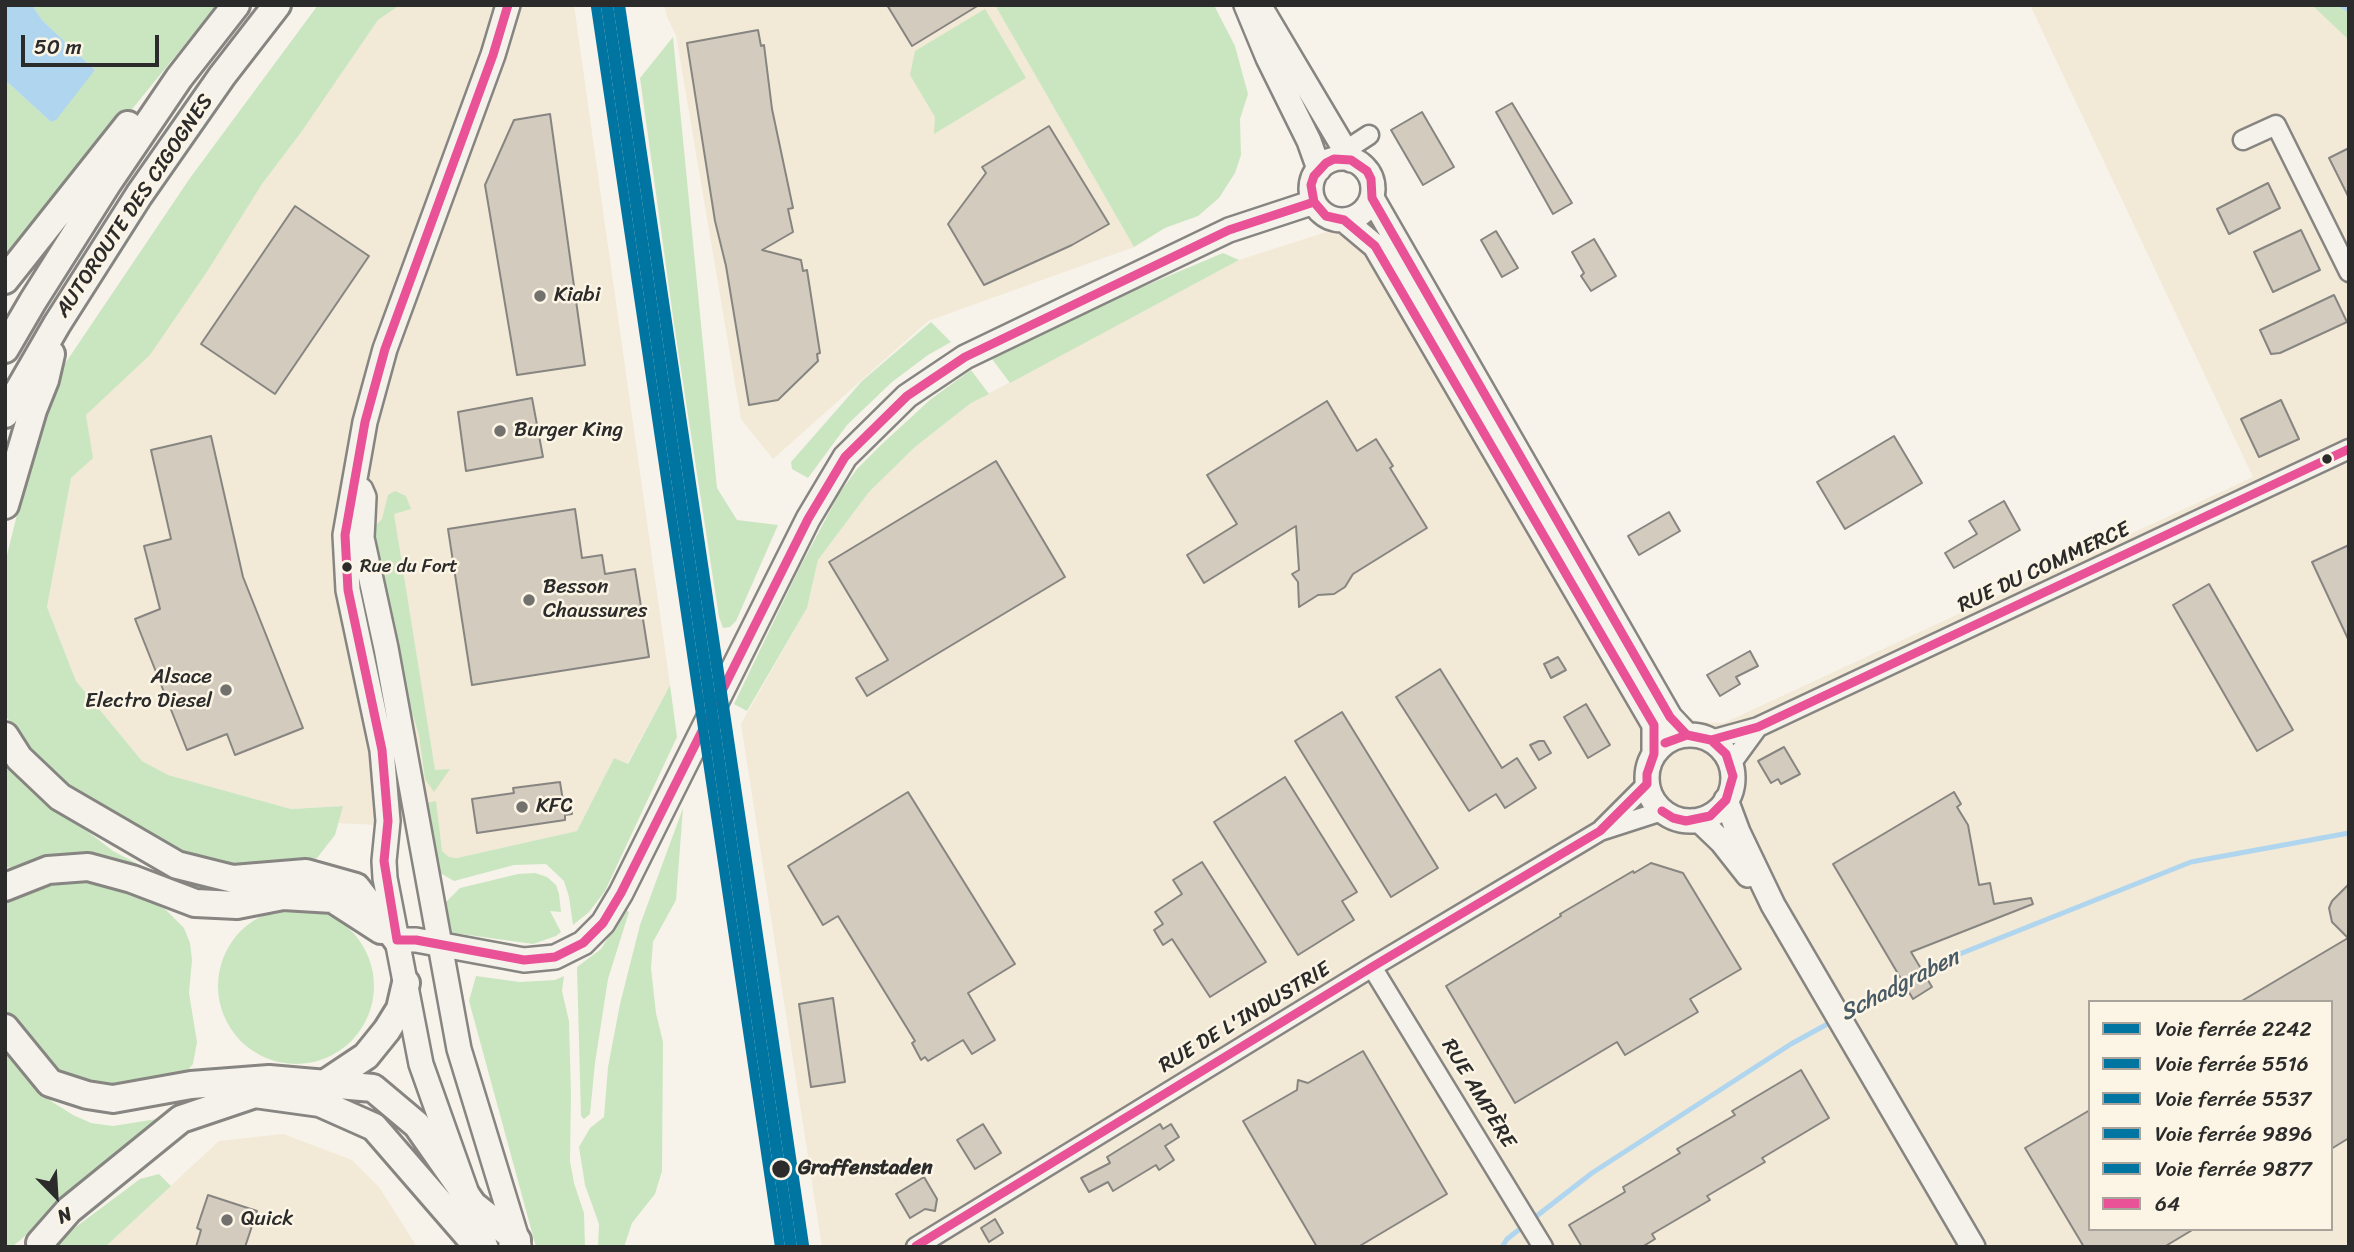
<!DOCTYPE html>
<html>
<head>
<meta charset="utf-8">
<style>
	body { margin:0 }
	#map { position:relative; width:2354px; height:1252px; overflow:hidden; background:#f7f3ea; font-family:Sriracha,sans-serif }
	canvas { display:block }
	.frame { position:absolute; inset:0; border:7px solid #2b2b2b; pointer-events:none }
	.legend { position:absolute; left:2088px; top:1000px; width:245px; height:231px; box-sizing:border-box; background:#fcf5e5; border:2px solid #a8a49b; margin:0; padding:9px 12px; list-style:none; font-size:21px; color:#2b2b2b }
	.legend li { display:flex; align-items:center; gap:14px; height:35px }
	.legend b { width:35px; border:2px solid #a8a49b }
	.north { position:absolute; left:21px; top:1161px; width:70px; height:70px; -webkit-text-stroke:5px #fcf5e5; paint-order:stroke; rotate:156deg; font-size:19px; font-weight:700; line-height:28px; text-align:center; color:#2b2b2b }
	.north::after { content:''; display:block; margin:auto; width:24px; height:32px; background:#2b2b2b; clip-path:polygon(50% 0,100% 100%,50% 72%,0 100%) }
	.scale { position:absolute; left:21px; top:35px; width:138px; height:32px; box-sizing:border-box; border:4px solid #2b2b2b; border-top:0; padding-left:9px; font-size:21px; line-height:24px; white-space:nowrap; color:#2b2b2b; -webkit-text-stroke:5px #fcf5e5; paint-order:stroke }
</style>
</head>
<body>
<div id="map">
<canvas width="2354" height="1252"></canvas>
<div class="frame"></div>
<ul class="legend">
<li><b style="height:9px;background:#0075a1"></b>Voie ferrée 2242</li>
<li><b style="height:9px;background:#0075a1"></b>Voie ferrée 5516</li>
<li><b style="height:9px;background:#0075a1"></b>Voie ferrée 5537</li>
<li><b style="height:9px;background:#0075a1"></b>Voie ferrée 9896</li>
<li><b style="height:9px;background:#0075a1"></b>Voie ferrée 9877</li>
<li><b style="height:9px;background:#ea5297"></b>64</li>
</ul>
<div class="north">N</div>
<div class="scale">50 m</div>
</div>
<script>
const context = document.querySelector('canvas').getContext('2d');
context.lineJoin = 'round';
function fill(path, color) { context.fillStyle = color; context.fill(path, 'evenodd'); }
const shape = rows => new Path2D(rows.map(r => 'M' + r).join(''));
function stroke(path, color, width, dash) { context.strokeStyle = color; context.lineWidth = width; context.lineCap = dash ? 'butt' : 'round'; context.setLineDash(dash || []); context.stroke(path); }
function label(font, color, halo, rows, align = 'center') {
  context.font = font + ' Sriracha,sans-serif'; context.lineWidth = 5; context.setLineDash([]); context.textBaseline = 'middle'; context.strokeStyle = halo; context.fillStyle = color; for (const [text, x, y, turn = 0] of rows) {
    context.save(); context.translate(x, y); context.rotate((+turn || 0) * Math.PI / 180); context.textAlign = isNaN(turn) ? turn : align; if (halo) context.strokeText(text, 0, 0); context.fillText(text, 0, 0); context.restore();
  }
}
fill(shape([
	[400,5,574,5,670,685,627,764,614,758,577,831,457,858,449,857,442,851,412,806,400,826,338,823,342,806,291,809,168,775,142,761,76,681,47,607,71,478,92,458,86,415,150,355,262,184,302,131,378,20],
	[664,5,995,5,1134,247,928,321,773,459,741,419,676,35,667,17],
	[2030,5,2349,5,2349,1247,822,1247,741,724,807,608,818,560,869,492,915,447,971,403,1239,260,1392,211,1682,713,1698,722,1724,723,2253,477],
	[2090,1002,2331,1002,2331,1229,2090,1229],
	[283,1134,352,1160,379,1187,417,1247,105,1247,219,1141]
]), '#f2e9d7');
fill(shape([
	[32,5,217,5,5,265,5,80,51,122,95,70,42,20],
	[318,5,400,5,378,20,302,131,262,184,208,270,150,355,86,415,93,458,71,478,47,607,76,681,142,761,168,775,291,809,343,806,335,835,317,858,299,865,211,867,114,823,41,763,5,715,5,563,36,438,58,374,190,178],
	[995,5,1214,5,1235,46,1248,94,1240,119,1241,155,1235,173,1219,198,1198,216,1165,228,1134,247],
	[2312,5,2349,5,2349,40],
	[985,9,1026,78,934,134,935,117,910,75,915,51],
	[673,37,717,488,737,520,778,525,736,621,730,627,723,628,719,617,674,324,640,78],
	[1223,253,1239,260,1010,383,992,359,1109,301],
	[931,322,951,342,928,355,892,382,847,425,808,478,792,469,791,462,862,381],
	[971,370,989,394,971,403,915,447,869,492,818,560,807,608,747,711,734,704,799,569,839,494,857,469,882,444,931,399],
	[395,491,406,496,411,509,394,514,435,770,450,769,434,792,425,779,419,735,394,652,376,562,375,526,382,519,388,495],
	[670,685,677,737,605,891,589,912,573,925,569,897,564,881,546,864,514,865,454,881,440,873,436,868,423,804,436,801,442,851,449,857,457,858,577,831,614,758,628,764],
	[5,758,30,787,113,851,191,892,44,858,14,868,5,867],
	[683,808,676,900,653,942,651,968,656,1013,663,1042,662,1171,655,1194,632,1223,624,1247,598,1247,599,1224,585,1185,579,1147,590,1128,604,1117,608,1067,620,1004,640,925],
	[535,873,547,877,556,885,559,894,561,912,550,911,561,932,556,936,533,944,447,932,442,906,460,888,518,874],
	[67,874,130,890,166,910,184,928,190,943,192,960,189,993,197,1042,193,1064,179,1081,128,1106,52,1071,5,1012,5,897],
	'218 986a78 78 0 1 1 156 0a78 78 0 1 1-156 0Z',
	[626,910,629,912,608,979,595,1063,590,1114,584,1119,581,1116,577,967,601,949],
	[476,976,520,982,555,980,564,976,562,991,569,1021,571,1093,570,1161,574,1183,584,1213,585,1247,536,1247,469,1001],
	[5,1049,51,1101,73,1115,91,1123,113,1126,163,1118,12,1247,5,1247],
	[159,1174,171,1186,105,1247,49,1247,140,1179]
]), '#cae6c0');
fill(shape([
	[5,5,32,5,42,20,95,70,56,120,51,122,5,80]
]), '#afd6ee');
stroke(shape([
	[2341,5,2349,10],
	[1918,973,1932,965,2191,862,2349,833],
	[1845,1014,1906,980],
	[1502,1247,1507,1239,1592,1173,1791,1044,1833,1021]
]), '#afd6ee', 5);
const building = shape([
	[887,5,979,5,912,46,887,5],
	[758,30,761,46,764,45,772,109,793,208,788,209,793,232,762,250,801,260,803,271,807,270,820,353,817,354,818,361,778,400,749,405,726,266,715,221,687,43,758,30],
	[1512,103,1572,203,1553,214,1496,112,1512,103],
	[1422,112,1454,167,1423,185,1391,130,1422,112],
	[550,114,585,365,517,375,485,185,514,120,550,114],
	[1049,126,1109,224,1072,245,984,285,948,224,986,173,982,167,1049,126],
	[2349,148,2349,198,2329,158,2349,148],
	[2268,183,2280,208,2229,234,2217,209,2268,183],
	[295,206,369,256,275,394,201,344,295,206],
	[2301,230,2320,270,2273,292,2254,252,2301,230],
	[1496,231,1518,268,1502,277,1481,240,1496,231],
	[1594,239,1616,276,1591,291,1581,276,1584,273,1572,252,1594,239],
	[2334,295,2347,322,2280,353,2271,354,2260,330,2334,295],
	[532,398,543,457,466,471,458,412,532,398],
	[2281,400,2299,439,2259,457,2241,419,2281,400],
	[1327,401,1357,451,1376,439,1393,466,1390,468,1427,528,1353,574,1345,587,1334,594,1318,595,1299,607,1298,582,1292,574,1299,570,1296,526,1204,583,1187,555,1237,524,1207,475,1327,401],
	[211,436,243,577,303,728,235,755,227,734,187,750,135,619,160,609,144,546,171,539,151,450,211,436],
	[1894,436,1922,483,1845,529,1817,482,1894,436],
	[996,461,1065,577,867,696,856,678,888,660,829,562,996,461],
	[2004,501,2020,530,1954,568,1945,553,1977,534,1969,521,2004,501],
	[575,509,582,558,602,555,605,574,635,569,649,657,472,685,448,529,575,509],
	[1669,512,1680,531,1639,555,1628,536,1669,512],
	[2349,545,2349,641,2312,562,2349,545],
	[2209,584,2293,730,2257,751,2173,605,2209,584],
	[1750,651,1758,666,1736,677,1740,684,1720,696,1707,675,1750,651],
	[1558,657,1566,670,1551,678,1544,664,1558,657],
	[1440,669,1502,768,1517,758,1536,788,1505,808,1496,794,1469,811,1396,697,1440,669],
	[1586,704,1610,745,1588,758,1564,717,1586,704],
	[1342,712,1438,868,1391,897,1295,741,1342,712],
	[1539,741,1544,741,1551,753,1539,760,1530,745,1539,741],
	[1784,747,1800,774,1781,784,1778,779,1771,783,1758,761,1784,747],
	[1285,777,1357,892,1342,901,1354,920,1298,955,1214,822,1285,777],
	[560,782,563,801,570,800,572,814,565,815,565,820,477,833,472,799,514,793,513,788,560,782],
	[908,792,1015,964,968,993,995,1040,972,1054,963,1040,928,1061,925,1057,921,1060,912,1043,915,1041,838,916,823,925,788,866,908,792],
	[1954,792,1961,804,1957,807,1968,825,1979,885,1990,883,1994,904,2031,898,2033,904,1911,952,1932,987,1913,999,1833,864,1954,792],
	[1202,862,1266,962,1210,997,1172,939,1163,945,1154,930,1163,924,1155,912,1182,894,1173,880,1202,862],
	[1651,863,1683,873,1741,969,1690,999,1698,1012,1625,1055,1617,1042,1515,1103,1446,986,1561,916,1560,914,1633,871,1634,873,1651,863],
	[2349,884,2349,1138,2331,1149,2331,1002,2240,1002,2348,938,2332,922,2329,908,2332,901,2349,884],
	[833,998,845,1082,811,1087,799,1004,833,998],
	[1363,1051,1447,1194,1358,1247,1317,1247,1243,1121,1297,1090,1298,1080,1308,1083,1363,1051],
	[1801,1070,1829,1118,1762,1158,1765,1162,1707,1196,1710,1200,1652,1234,1655,1239,1642,1247,1582,1247,1569,1225,1625,1192,1623,1187,1680,1153,1677,1149,1735,1115,1732,1111,1801,1070],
	[2090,1110,2090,1229,2194,1229,2164,1247,2084,1247,2025,1148,2090,1110],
	[983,1124,1001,1153,975,1169,957,1140,983,1124],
	[1160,1124,1163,1129,1171,1124,1179,1137,1165,1146,1174,1160,1159,1170,1156,1165,1113,1191,1108,1182,1089,1192,1081,1178,1110,1163,1107,1157,1160,1124],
	[924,1177,937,1199,935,1211,925,1209,910,1218,896,1194,924,1177],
	[208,1195,257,1211,245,1247,196,1247,201,1230,197,1228,208,1195],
	[995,1219,1003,1233,989,1242,981,1228,995,1219]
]);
fill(building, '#d2cbbe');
stroke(building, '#878581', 2);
const minor = shape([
	[2243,140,2276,125,2349,272],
	[1346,150,1369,135],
	[1711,740,1758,727,2349,449],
	[1731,764,1758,727],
	[1602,829,1647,784],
	[1372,967,1543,1247],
	[916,1247,1372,967,1600,831,1662,811]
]);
const major = shape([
	[1246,5,1268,58,1309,141,1319,169],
	[1259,5,1351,160],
	'1311 189a31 31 0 1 1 62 0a31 31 0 1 1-62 0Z',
	[1372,198,1670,717,1687,735],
	[1344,220,1375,246,1654,725,1654,754],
	[361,490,364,497,362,538,386,648,459,1049,519,1245],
	'1647 778a43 43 0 1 1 86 0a43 43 0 1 1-86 0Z',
	[1726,800,1738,832,1773,905,1973,1247],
	[1699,820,1722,842,1748,875],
	[397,940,416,940,524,960,555,957,583,943,603,923,621,893,808,519,845,457,907,396,965,357,1229,230,1314,202],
	[486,1247,421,1064,385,878,384,861,388,821,382,750,348,590,345,535,365,422,385,349,493,55,508,5]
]);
const highway = shape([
	[5,280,128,125],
	[5,349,33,301,107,184,179,78,236,5],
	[5,414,57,324,139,195,222,76,277,5],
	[5,505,33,410,45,380,51,354],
	[5,736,19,758,60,797,177,865,233,879,306,873,356,887,397,940],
	[5,887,48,870,88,867,132,879,195,903,237,905,283,896,333,899,381,930],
	[5,1028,50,1083,87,1095,113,1099,191,1085,269,1079,373,1088,417,1125,473,1205,517,1240,512,1247],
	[324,1084,366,1056,387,1030,400,1009,406,983],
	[40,1243,69,1210,181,1119,255,1094,320,1103,374,1127,478,1247]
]);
stroke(minor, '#878581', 23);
stroke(major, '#878581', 28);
stroke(highway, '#878581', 32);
stroke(minor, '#f5f2ec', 18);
stroke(major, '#f5f2ec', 23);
stroke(highway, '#f5f2ec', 26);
stroke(shape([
	[508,5,493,55,385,349,365,422,345,535,348,590,382,750,388,821,384,861,397,940,416,940,524,960,555,957,583,943,603,923,621,893,808,519,845,457,907,396,965,357,1229,230,1314,202],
	[1711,740,1758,727,2349,449],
	[1647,784,1647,774,1654,754,1654,725,1375,246,1344,220,1326,216,1314,202,1311,185,1314,176,1326,163,1334,159,1351,160,1367,171,1371,179,1372,198,1670,717,1687,735],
	[1662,811,1673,818,1686,821,1710,816,1726,800,1733,776,1726,754,1711,740,1687,735,1665,743],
	[916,1246,1372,967,1600,831,1647,784]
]), '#ea5297', 9);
stroke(shape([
	[608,5,792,1247]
]), '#0075a1', 10);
stroke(shape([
	[596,7,780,1247]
]), '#0075a1', 10);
stroke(shape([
	[618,5,802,1247]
]), '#0075a1', 10);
stroke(shape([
	[620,5,804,1245]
]), '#0075a1', 10);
stroke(shape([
	[606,7,790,1247]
]), '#0075a1', 10);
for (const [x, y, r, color] of [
	[540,296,7,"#72716e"],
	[500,431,7,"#72716e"],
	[2327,459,6,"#2b2b2b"],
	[347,567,6,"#2b2b2b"],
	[529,600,7,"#72716e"],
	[226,690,7,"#72716e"],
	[522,807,7,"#72716e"],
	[781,1169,10,"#2b2b2b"],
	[227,1220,7,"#72716e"]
]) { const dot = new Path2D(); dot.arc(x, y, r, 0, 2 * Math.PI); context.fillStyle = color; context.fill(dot); stroke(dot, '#fcf5e5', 2.5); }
label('19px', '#2b2b2b', '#fcf5e5', [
	["Rue du Fort",360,567]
], 'left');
label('21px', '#2b2b2b', '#fcf5e5', [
	["AUTOROUTE DES CIGOGNES",135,206,-56],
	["RUE DU COMMERCE",2044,568,-25],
	["RUE DE L'INDUSTRIE",1245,1018,-31],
	["RUE AMPÈRE",1478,1094,59]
]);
label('21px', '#2b2b2b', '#fcf5e5', [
	["Kiabi",554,296],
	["Burger King",514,431],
	["Besson",543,588],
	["Chaussures",543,612],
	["Alsace",212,678,"right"],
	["Electro Diesel",212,702,"right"],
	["KFC",536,807],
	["Quick",241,1220]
], 'left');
label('bold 21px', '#2b2b2b', '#fcf5e5', [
	["Graffenstaden",798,1169]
], 'left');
label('italic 23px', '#495b66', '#fcf5e5', [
	["Schadgraben",1900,986,-27]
]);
</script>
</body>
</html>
